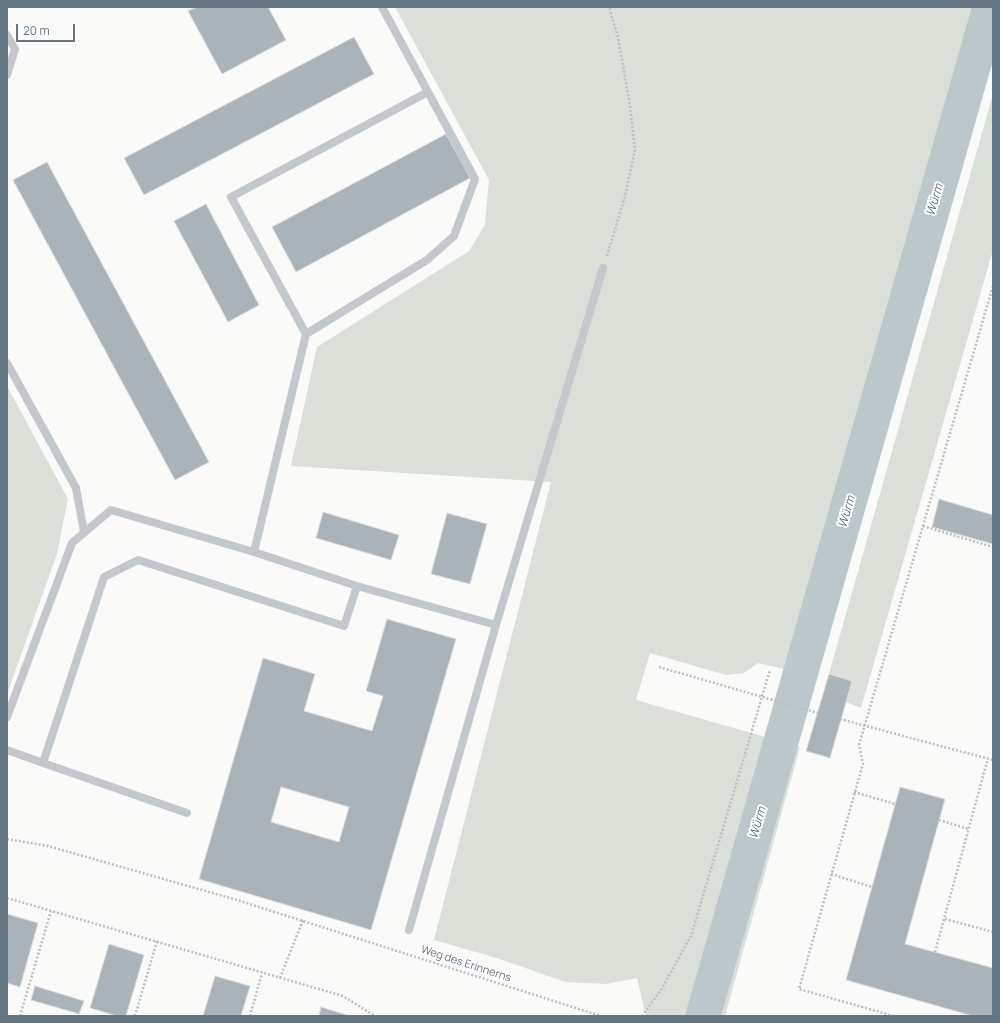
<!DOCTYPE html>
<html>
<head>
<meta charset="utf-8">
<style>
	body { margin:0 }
	#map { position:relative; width:1000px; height:1023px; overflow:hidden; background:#fafaf8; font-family:Manrope,sans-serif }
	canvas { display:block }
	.frame { position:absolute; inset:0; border:8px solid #657683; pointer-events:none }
	.scale { position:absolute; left:16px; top:24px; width:59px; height:18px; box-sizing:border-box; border:2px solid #657683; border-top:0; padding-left:5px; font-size:12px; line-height:14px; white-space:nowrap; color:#657683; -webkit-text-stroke:3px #fff; paint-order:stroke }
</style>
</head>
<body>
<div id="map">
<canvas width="1000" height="1023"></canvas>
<div class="frame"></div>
<div class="scale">20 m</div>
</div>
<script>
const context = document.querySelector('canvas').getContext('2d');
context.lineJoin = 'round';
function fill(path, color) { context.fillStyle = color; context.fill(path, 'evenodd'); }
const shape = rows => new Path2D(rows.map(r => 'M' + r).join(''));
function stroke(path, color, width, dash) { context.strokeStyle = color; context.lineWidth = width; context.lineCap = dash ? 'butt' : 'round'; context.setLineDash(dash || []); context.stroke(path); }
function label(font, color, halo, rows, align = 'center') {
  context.font = font + ' Manrope,sans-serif'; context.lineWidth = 4; context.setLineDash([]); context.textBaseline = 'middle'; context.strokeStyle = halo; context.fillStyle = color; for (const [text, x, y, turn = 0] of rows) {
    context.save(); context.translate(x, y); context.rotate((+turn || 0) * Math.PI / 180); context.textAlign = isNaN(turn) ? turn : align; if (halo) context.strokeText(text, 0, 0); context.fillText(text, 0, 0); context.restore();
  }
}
fill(shape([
	[395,7,993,7,993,57,815,676,758,663,744,673,726,675,650,653,636,700,800,747,725,1016,646,1016,637,978,607,984,565,982,497,958,434,940,551,482,291,466,317,347,469,251,485,225,489,180],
	[993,94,993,250,861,708,846,702,851,681,829,674],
	[7,386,68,499,57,554,7,694]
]), '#dadfd7');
stroke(shape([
	[703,1016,990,7]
]), '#bbc7cb', 35);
const building = shape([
	[197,7,268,7,286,40,222,74,188,11,197,7],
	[354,37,374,74,144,195,124,158,354,37],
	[446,134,470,178,296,272,272,227,446,134],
	[47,162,209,462,175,480,13,180,47,162],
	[206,204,259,305,228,322,174,221,206,204],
	[939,499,993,515,993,544,932,527,939,499],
	[323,512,399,535,391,560,316,538,323,512],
	[447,513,487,524,470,584,431,574,447,513],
	[387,619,456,639,371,930,199,879,263,658,315,674,304,711,372,731,383,696,366,691,387,619],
	[281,787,349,807,339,842,271,822,281,787],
	[829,674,852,681,830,758,806,751,829,674],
	[900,787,945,799,905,944,993,968,993,1016,973,1016,846,980,900,787],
	[7,914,38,923,20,987,7,983,7,914],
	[109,944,144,955,126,1016,117,1016,90,1008,109,944],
	[215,976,250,986,241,1016,203,1016,215,976],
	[35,986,84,1001,79,1014,31,1000,35,986],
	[321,1007,350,1016,319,1016,321,1007]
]);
fill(building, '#aab3b9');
stroke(building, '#dcdcda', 1);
stroke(shape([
	[607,256,625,196,635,150,630,106,618,37,609,7],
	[923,526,993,547],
	[659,667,818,713],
	[840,719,993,760],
	[854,792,895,804],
	[939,820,969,829],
	[7,839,48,846,237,900,601,1016],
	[831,874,872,887],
	[7,898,343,996,375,1016],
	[945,919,993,932],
	[935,952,988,758],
	[280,978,303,920],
	[20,1016,51,911],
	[135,1016,157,941],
	[250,1016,262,973],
	[642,1016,661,990,691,936,770,670],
	[894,1016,799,989,863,764,859,745,993,286]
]), '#bbbfc2', 2.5, [2, 2]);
stroke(shape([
	[7,35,15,49,7,75],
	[306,334,427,260,454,236,475,179,382,7],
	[7,363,76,488,84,532],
	[254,552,306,334,231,197,428,92],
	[7,717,72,543,111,510,254,552,357,586],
	[7,750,43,763,104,577,138,560,344,626,357,586,496,625],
	[43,763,187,813],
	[409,930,496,625,603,268]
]), '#c3c8cc', 8);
label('11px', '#657683', '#fff', [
	["Weg des Erinnerns",466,964,18]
]);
label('italic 12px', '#60757c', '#fff', [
	["Würm",935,200,-74],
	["Würm",847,512,-74],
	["Würm",758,823,-74]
]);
</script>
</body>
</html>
